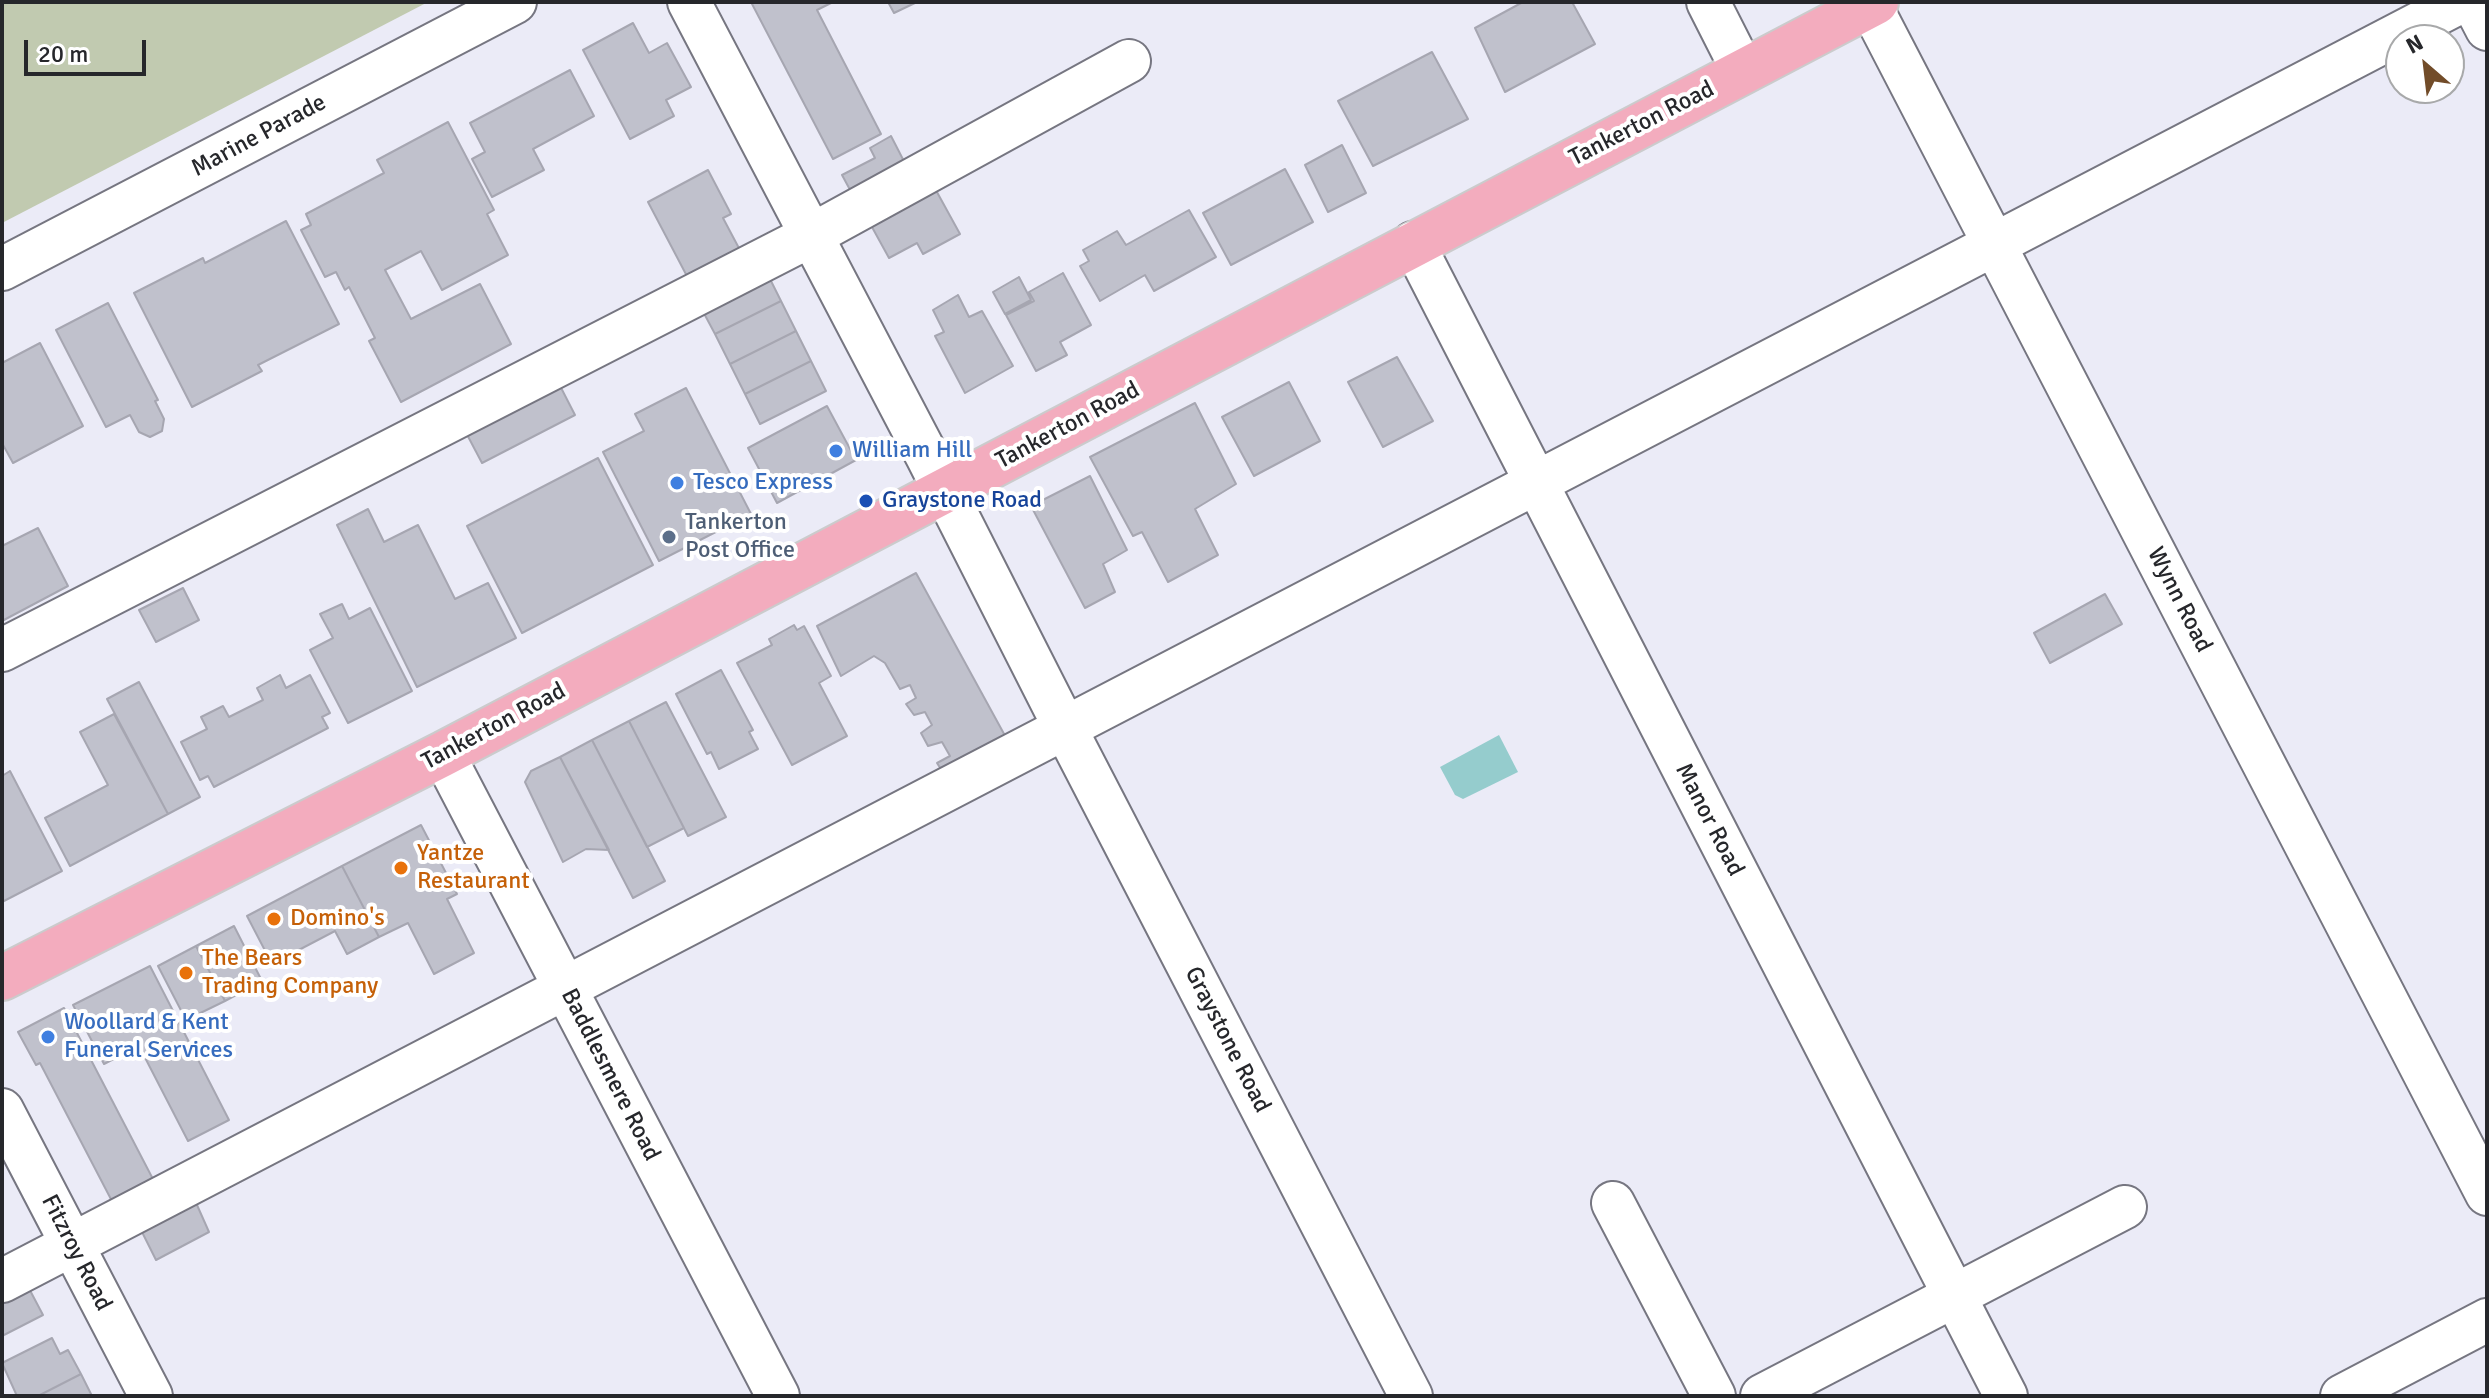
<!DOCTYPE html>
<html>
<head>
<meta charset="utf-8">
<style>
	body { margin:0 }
	#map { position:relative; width:2489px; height:1398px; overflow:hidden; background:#ebebf7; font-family:Signika,sans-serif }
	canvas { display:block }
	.frame { position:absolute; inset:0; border:4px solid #26272b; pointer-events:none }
	.north { position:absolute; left:2385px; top:24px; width:80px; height:80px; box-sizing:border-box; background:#fff; border:2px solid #a8a9aa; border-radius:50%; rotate:332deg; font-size:22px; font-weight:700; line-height:32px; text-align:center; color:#26272b }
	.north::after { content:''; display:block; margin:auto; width:28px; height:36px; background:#724c29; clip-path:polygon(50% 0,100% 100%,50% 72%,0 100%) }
	.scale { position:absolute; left:24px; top:40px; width:122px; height:36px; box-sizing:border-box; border:4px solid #26272b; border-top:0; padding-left:10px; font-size:24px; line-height:28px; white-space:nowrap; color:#26272b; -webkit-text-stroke:6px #fff; paint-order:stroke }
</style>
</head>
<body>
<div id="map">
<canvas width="2489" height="1398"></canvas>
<div class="frame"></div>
<div class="north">N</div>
<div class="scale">20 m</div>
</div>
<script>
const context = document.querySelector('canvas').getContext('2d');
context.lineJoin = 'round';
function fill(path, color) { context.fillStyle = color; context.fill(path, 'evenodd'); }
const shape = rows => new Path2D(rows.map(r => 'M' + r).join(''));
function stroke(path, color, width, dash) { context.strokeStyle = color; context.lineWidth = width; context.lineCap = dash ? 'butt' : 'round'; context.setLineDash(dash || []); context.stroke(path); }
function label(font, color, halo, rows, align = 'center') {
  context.font = font + ' Signika,sans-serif'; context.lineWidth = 8; context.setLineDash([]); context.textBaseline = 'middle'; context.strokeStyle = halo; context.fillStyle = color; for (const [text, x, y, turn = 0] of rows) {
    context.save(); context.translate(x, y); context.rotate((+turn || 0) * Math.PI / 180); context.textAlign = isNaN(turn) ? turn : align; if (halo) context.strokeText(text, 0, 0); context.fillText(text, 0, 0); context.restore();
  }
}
fill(shape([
	[2,2,428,2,2,223]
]), '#c1cab0');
fill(shape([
	[1499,735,1518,772,1463,799,1455,795,1440,767]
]), '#95cccd');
const building = shape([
	[751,2,833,2,817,10,881,134,833,159,751,2],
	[888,2,917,2,894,13,888,2],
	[1523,2,1572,2,1595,44,1505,92,1475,28,1523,2],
	[633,23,649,53,667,43,691,87,666,100,674,116,630,139,583,50,633,23],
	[1432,52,1468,119,1373,166,1338,101,1432,52],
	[570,70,594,116,533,149,544,170,492,197,472,159,485,152,470,123,570,70],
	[448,122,494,210,487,214,508,255,442,290,421,251,385,270,411,319,480,284,511,344,401,402,369,341,375,338,349,287,345,290,336,272,325,277,301,230,311,225,306,214,384,173,377,160,448,122],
	[891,136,909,171,855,199,842,175,875,158,870,148,891,136],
	[1342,145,1366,193,1328,212,1305,165,1342,145],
	[1285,169,1313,222,1231,265,1203,213,1285,169],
	[708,170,731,214,723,218,741,252,689,280,648,202,708,170],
	[932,183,960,234,923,254,917,243,889,258,867,218,932,183],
	[1189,210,1216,257,1154,291,1145,275,1100,301,1080,266,1089,261,1083,250,1117,231,1126,245,1189,210],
	[286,221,339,324,258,365,262,371,192,407,134,293,203,258,205,263,286,221],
	[766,271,781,301,715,334,699,304,766,271],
	[1063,273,1091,325,1060,342,1067,355,1036,371,1006,315,1034,301,1029,292,1063,273],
	[1019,277,1031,300,1005,314,993,292,1019,277],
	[958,295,969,317,982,311,1013,366,965,393,935,336,944,332,933,310,958,295],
	[781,301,796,331,730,364,715,334,781,301],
	[108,303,158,400,155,401,164,419,162,431,150,437,139,432,130,415,106,427,56,330,108,303],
	[796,331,811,361,745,394,730,364,796,331],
	[40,343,83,426,13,463,2,443,2,363,40,343],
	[1397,357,1433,421,1383,447,1348,382,1397,357],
	[811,361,826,391,760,424,745,394,811,361],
	[556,378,575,415,482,463,463,427,556,378],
	[1289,382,1320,441,1254,476,1222,417,1289,382],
	[686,388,751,514,659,561,603,452,644,431,635,414,686,388],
	[1195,403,1236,484,1195,509,1218,555,1168,582,1142,532,1133,536,1090,457,1195,403],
	[827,406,856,460,777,503,748,448,827,406],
	[598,458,653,565,522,633,467,526,598,458],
	[1090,476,1127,550,1103,564,1115,592,1085,608,1031,506,1090,476],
	[368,509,384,542,418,525,455,599,488,583,516,638,417,687,337,525,368,509],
	[38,528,68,586,2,621,2,546,38,528],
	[916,573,1009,743,946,777,937,763,950,756,942,742,928,746,921,733,932,725,925,712,914,715,906,704,916,698,910,685,900,689,885,663,874,656,841,676,817,626,916,573],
	[183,588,199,620,156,642,139,610,183,588],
	[2105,594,2122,624,2050,663,2034,633,2105,594],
	[342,604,349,619,370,608,412,691,348,723,310,650,333,638,320,614,342,604],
	[794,625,797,630,804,626,831,676,819,683,847,736,792,765,737,663,772,645,769,639,794,625],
	[721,670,753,730,749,732,758,749,719,769,711,752,707,754,676,694,721,670],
	[280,675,286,688,310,675,330,713,322,717,328,728,214,787,208,776,200,780,181,742,207,729,201,717,223,706,229,717,263,700,257,688,280,675],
	[139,682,200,797,168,814,107,699,139,682],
	[666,702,726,817,688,836,629,721,666,702],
	[114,714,168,814,70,866,45,818,108,785,80,732,114,714],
	[629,721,684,828,647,847,592,740,629,721],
	[592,740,665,881,633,898,560,757,592,740],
	[560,757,609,850,586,849,563,862,525,782,531,771,560,757],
	[10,771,62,871,2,902,2,776,10,771],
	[421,825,457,894,447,899,474,953,434,974,408,923,379,937,342,866,421,825],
	[342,866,379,937,347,954,335,931,272,964,247,916,342,866],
	[234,926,262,981,225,1001,196,946,234,926],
	[196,946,225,1001,186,1020,158,966,196,946],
	[150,966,229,1120,188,1141,139,1046,104,1064,73,1005,150,966],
	[64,1008,155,1183,114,1205,40,1063,36,1065,18,1032,64,1008],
	[193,1196,209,1232,156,1260,138,1224,193,1196],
	[24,1279,43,1315,2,1336,2,1290,24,1279],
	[52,1338,60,1354,68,1350,81,1374,38,1396,17,1396,2,1363,52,1338],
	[81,1374,92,1396,38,1396,81,1374]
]);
fill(building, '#c0c1cc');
stroke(building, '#a6a6b1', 2);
const minor = shape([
	[689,2,927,456,1064,726,1411,1396],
	[1708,2,1743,71],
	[2473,2,2487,29],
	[1870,5,2487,1194],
	[1413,243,2006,1396],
	[2,269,515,2],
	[2,650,810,236,1129,61],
	[443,754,778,1396],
	[2,1110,151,1396],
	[1613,1203,1714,1396],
	[2,1281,2460,2],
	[1762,1396,2125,1207],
	[2342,1396,2487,1320]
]);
const major = shape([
	[2,978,443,754,1876,2]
]);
stroke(minor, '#767681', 46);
stroke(major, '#cbcbcc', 48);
stroke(minor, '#fff', 42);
stroke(major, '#f3acbe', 44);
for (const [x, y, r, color] of [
	[836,451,8,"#3f7fe0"],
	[677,483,8,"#3f7fe0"],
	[866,501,8,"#1a4fb4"],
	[669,537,8,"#5c6f8a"],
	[401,868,8,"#e8710a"],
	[274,919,8,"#e8710a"],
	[186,973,8,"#e8710a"],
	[48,1037,8,"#3f7fe0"]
]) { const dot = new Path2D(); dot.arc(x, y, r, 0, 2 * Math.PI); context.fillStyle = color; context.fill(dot); stroke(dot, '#fff', 3); }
label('24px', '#26272b', '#fff', [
	["Tankerton Road",1642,124,-27],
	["Marine Parade",259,136,-28],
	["Tankerton Road",1068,426,-28],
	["Wynn Road",2179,600,63],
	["Tankerton Road",494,727,-28],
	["Manor Road",1709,820,63],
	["Graystone Road",1227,1040,63],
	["Baddlesmere Road",610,1075,63],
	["Fitzroy Road",76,1253,63]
]);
label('24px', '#366cbe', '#fff', [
	["William Hill",852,451],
	["Tesco Express",693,483],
	["Woollard & Kent",64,1023],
	["Funeral Services",64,1051]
], 'left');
label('24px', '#164399', '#fff', [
	["Graystone Road",882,501]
], 'left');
label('24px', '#4e5e75', '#fff', [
	["Tankerton",685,523],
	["Post Office",685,551]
], 'left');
label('24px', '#c56008', '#fff', [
	["Yantze",417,854],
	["Restaurant",417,882],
	["Domino's",290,919],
	["The Bears",202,959],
	["Trading Company",202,987]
], 'left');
</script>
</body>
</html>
